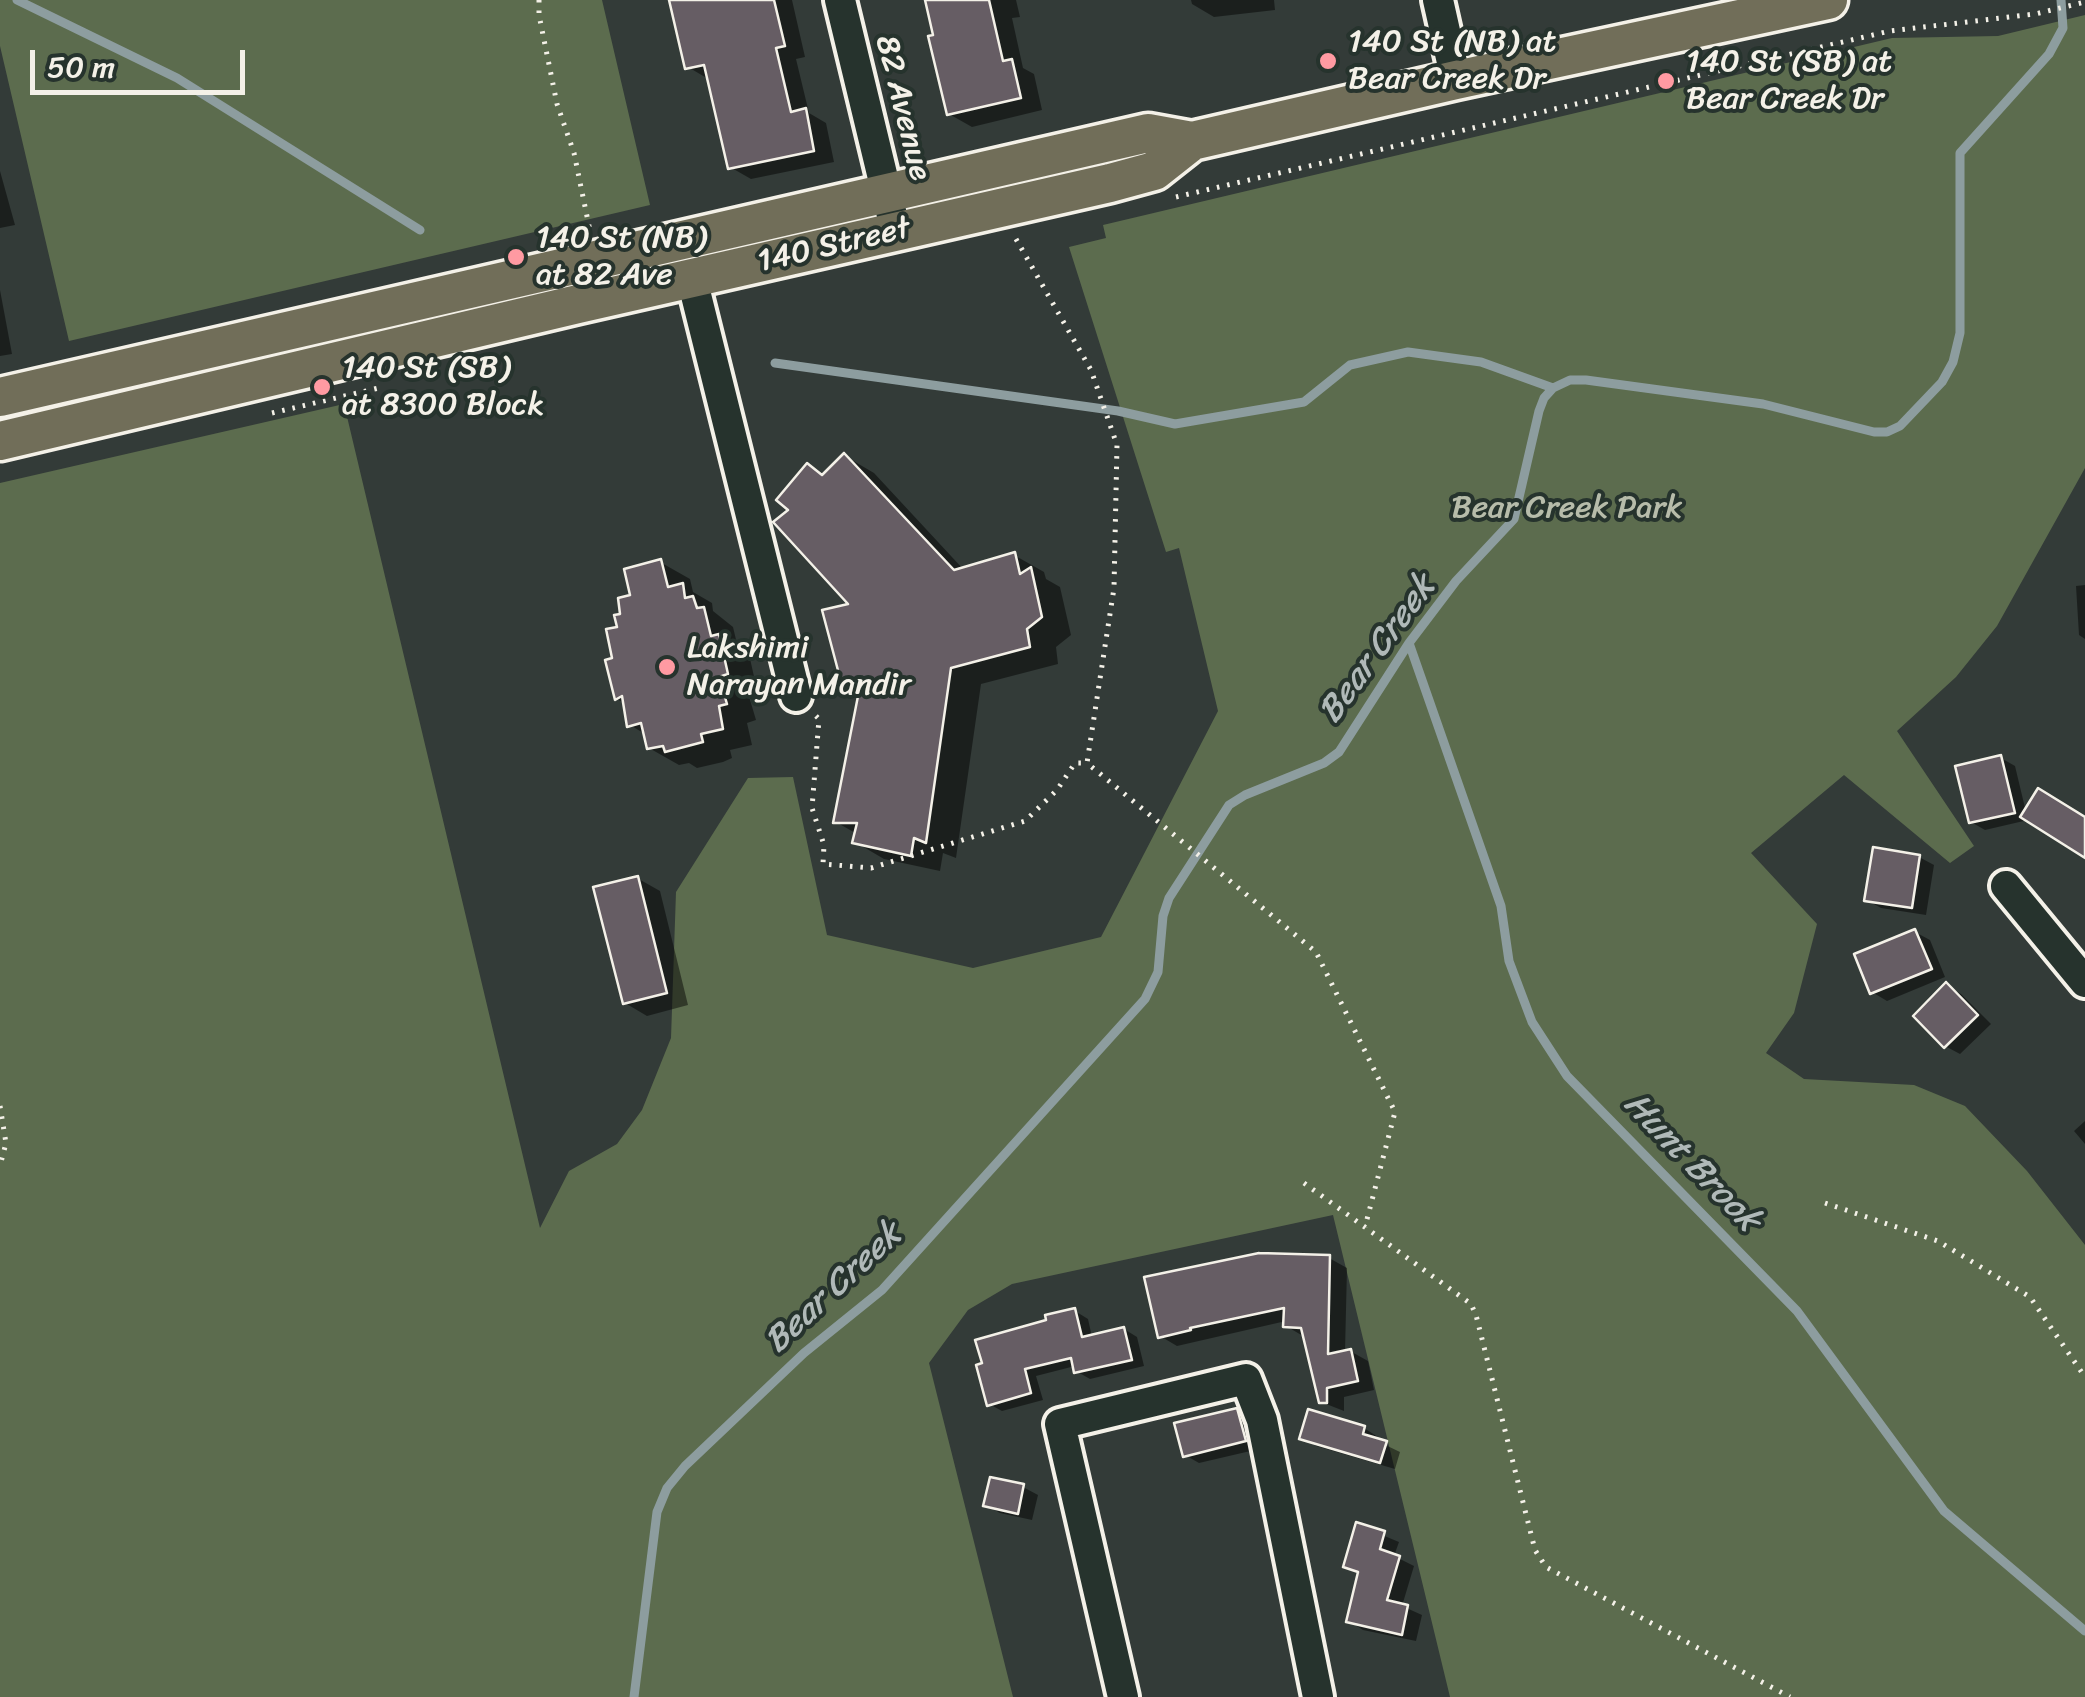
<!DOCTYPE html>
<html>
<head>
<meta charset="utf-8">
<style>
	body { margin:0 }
	#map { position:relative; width:2085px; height:1697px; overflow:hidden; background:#333b38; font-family:Sriracha,sans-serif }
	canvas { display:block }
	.scale { position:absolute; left:30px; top:50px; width:215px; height:45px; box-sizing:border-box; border:5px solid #f4f1e8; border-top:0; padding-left:12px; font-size:30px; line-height:35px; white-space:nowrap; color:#f4f1e8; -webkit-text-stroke:8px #26332d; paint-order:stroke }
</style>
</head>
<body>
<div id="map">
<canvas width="2085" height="1697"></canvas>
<div class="scale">50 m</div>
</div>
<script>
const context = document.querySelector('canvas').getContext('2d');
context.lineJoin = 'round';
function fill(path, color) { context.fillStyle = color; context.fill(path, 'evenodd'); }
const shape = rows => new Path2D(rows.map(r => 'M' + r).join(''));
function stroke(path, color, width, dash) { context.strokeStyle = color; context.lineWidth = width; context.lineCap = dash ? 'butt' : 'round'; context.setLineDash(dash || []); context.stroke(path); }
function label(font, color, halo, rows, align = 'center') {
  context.font = font + ' Sriracha,sans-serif'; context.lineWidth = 8; context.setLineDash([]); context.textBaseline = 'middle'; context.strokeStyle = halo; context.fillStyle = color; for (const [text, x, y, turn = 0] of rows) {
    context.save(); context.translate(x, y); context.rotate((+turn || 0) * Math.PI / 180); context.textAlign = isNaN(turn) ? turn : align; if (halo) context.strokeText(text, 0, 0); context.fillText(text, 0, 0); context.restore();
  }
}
fill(shape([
	[0,0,602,0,650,205,69,341,0,46],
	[2085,15,2085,468,1997,626,1956,677,1897,731,1974,846,1950,863,1844,775,1751,853,1817,924,1794,1013,1766,1053,1804,1079,1914,1085,1965,1106,2027,1171,2085,1245,2085,1697,1450,1697,1333,1215,1012,1284,968,1310,929,1363,1013,1697,0,1697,0,483,344,404,540,1228,569,1171,617,1144,642,1110,671,1038,676,892,748,778,793,777,827,935,973,968,1101,937,1218,711,1179,548,1166,552,1069,247,1106,238,1103,225,1892,38,1998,36]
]), '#5c6c4e');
fill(shape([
	[672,0,792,0,805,57,796,59,809,113,826,123,834,162,751,179,730,167,710,80,688,67],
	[928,0,1016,0,1020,17,1012,18,1023,68,1034,74,1042,110,972,127,949,114],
	[1191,0,1274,0,1275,10,1214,17,1192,4],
	[0,171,15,225,0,228],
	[0,290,12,354,0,356],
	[845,456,874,473,964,570,1014,555,1044,572,1046,579,1060,587,1071,635,1056,647,1058,664,981,684,956,858,943,853,940,871,884,859,855,842,857,834,836,822,860,700,846,692,853,606,824,476],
	[660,562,690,579,693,592,712,603,713,611,733,627,738,648,749,654,757,690,748,693,756,720,747,723,752,745,730,750,732,758,723,762,697,768,689,763,679,765,649,748,645,734,630,725,626,704,617,699,615,660,623,615],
	[2085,585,2085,639,2079,635,2076,586],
	[2001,758,2015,766,2026,812,2085,819,2085,855,2028,820,1985,830,1971,822],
	[1919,857,1934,865,1926,915,1881,908,1867,900],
	[637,878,660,891,688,1005,647,1016,625,1003],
	[1915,932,1930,940,1945,977,1887,1001,1872,992],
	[1947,985,1961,994,1991,1024,1960,1054,1945,1046],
	[2085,1121,2085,1144,2074,1131],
	[1329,1258,1347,1268,1345,1352,1350,1351,1368,1361,1374,1390,1344,1397,1344,1411,1321,1402,1303,1336,1286,1326,1286,1321,1177,1346,1160,1336],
	[1075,1311,1088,1319,1092,1337,1124,1329,1137,1337,1144,1366,1090,1379,1076,1371,1075,1366,1036,1376,1043,1400,1002,1411,989,1404],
	[1237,1411,1251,1419,1259,1449,1199,1463,1185,1455],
	[1364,1428,1378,1437,1377,1441,1400,1452,1395,1469,1316,1446,1302,1437],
	[1023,1487,1038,1495,1032,1520,1000,1513,986,1505],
	[1358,1525,1399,1542,1394,1556,1414,1566,1402,1606,1422,1615,1416,1641,1363,1630,1349,1621,1360,1574,1346,1566]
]), '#0007');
stroke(shape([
	[17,0,177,78,420,230],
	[775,363,1118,411,1175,424,1304,402,1350,365,1408,352,1481,362,1553,388],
	[1409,643,1501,906,1509,961,1532,1022,1567,1076,1797,1311,1944,1511,2085,1631],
	[634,1697,657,1512,667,1488,685,1466,804,1353,882,1290,1145,999,1158,972,1163,916,1169,898,1229,805,1245,795,1324,763,1339,752,1409,643,1456,581,1514,519,1539,411,1544,398,1553,388,1570,380,1586,380,1763,404,1874,432,1887,432,1900,426,1942,382,1953,362,1960,333,1960,153,2049,54,2063,28,2061,0]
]), '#8d9d9f', 9);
const building = shape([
	[669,0,774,0,785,46,776,48,791,112,806,108,814,151,728,169,704,65,685,69,669,0],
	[925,0,989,0,1003,61,1012,59,1021,98,947,115,928,36,933,35,925,0],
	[844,453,954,570,1015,552,1020,574,1031,567,1042,617,1027,629,1030,647,951,668,926,843,914,838,911,856,852,843,857,823,833,823,859,691,844,693,822,610,848,604,773,522,788,510,776,500,807,463,822,475,844,453],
	[661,559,668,587,683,583,685,598,693,596,697,608,704,607,711,636,719,634,728,674,719,677,727,704,719,706,723,729,701,734,703,742,665,752,663,746,647,749,641,723,627,727,622,696,615,700,605,660,612,658,606,629,617,627,614,615,620,614,618,598,630,595,624,569,661,559],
	[2001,755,2015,813,1969,823,1955,766,2001,755],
	[2038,788,2085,817,2085,858,2020,817,2038,788],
	[1873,847,1920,855,1912,908,1864,901,1873,847],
	[638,876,667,993,623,1004,593,887,638,876],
	[1915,929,1932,969,1870,994,1854,954,1915,929],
	[1946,982,1978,1015,1944,1048,1913,1016,1946,982],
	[1259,1253,1330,1255,1328,1354,1351,1349,1358,1381,1327,1388,1327,1403,1319,1403,1301,1328,1283,1327,1284,1308,1190,1328,1191,1330,1158,1338,1144,1277,1259,1253],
	[1075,1308,1082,1337,1124,1327,1132,1360,1074,1373,1071,1358,1025,1369,1031,1393,987,1406,976,1365,982,1363,975,1340,1046,1320,1045,1315,1075,1308],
	[1237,1408,1246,1441,1183,1457,1174,1423,1237,1408],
	[1308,1409,1365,1426,1363,1434,1387,1441,1380,1463,1299,1439,1308,1409],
	[990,1477,1024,1484,1018,1514,983,1506,990,1477],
	[1356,1522,1385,1531,1380,1549,1400,1556,1387,1600,1408,1605,1402,1635,1346,1622,1358,1572,1343,1567,1356,1522]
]);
fill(building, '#665d64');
stroke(building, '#f4f1e8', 2.5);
const minor = shape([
	[840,0,896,232],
	[1438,0,1456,80],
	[692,279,796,696],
	[2006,886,2085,982],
	[1123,1697,1060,1424,1246,1379,1262,1420,1318,1697]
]);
const major = shape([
	[0,397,1148,133,1192,141,1456,80,1828,0],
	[0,441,578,304,1110,183,1154,171,1192,141]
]);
stroke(minor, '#f4f1e8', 38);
stroke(major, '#f4f1e8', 45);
stroke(shape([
	[539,0,539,15,557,104,574,153,590,231],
	[1176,197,1890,31,2035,14,2085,2],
	[1016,239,1091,370,1117,445,1114,588,1087,763,1316,952,1395,1112,1365,1227],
	[272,413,383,387],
	[816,716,819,719,812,808,824,845,823,864,871,868,1025,821,1057,790,1075,763,1086,763],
	[0,1106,6,1143,0,1166],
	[1304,1183,1471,1304,1476,1315,1535,1550,1546,1567,1790,1697],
	[1825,1203,1938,1241,2030,1297,2085,1377]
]), '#f4f1e8', 5, [2.5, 8]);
stroke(minor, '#26332d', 30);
stroke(major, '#716e59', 38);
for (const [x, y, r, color] of [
	[1328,61,10,"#ff9aa2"],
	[1666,81,10,"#ff9aa2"],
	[516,257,10,"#ff9aa2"],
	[322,387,10,"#ff9aa2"],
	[667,667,10,"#ff9aa2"]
]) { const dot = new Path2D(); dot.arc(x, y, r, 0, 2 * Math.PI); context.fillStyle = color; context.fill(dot); stroke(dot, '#26332d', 4); }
label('32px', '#f4f1e8', '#26332d', [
	["140 St (NB) at",1348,43],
	["Bear Creek Dr",1348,80],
	["140 St (SB) at",1686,63],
	["Bear Creek Dr",1686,100],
	["140 St (NB)",536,239],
	["at 82 Ave",536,276],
	["140 St (SB)",342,369],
	["at 8300 Block",342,406],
	["Lakshimi",687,649],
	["Narayan Mandir",687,686]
], 'left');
label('32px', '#f4f1e8', '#26332d', [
	["82 Avenue",902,108,76],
	["140 Street",834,246,-13]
]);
label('32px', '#b7bcaa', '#26332d', [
	["Bear Creek Park",1567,509]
]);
label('italic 35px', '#b0b9b8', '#26332d', [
	["Bear Creek",1378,650,-54],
	["Hunt Brook",1691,1163,46],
	["Bear Creek",834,1289,-43]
]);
</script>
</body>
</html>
